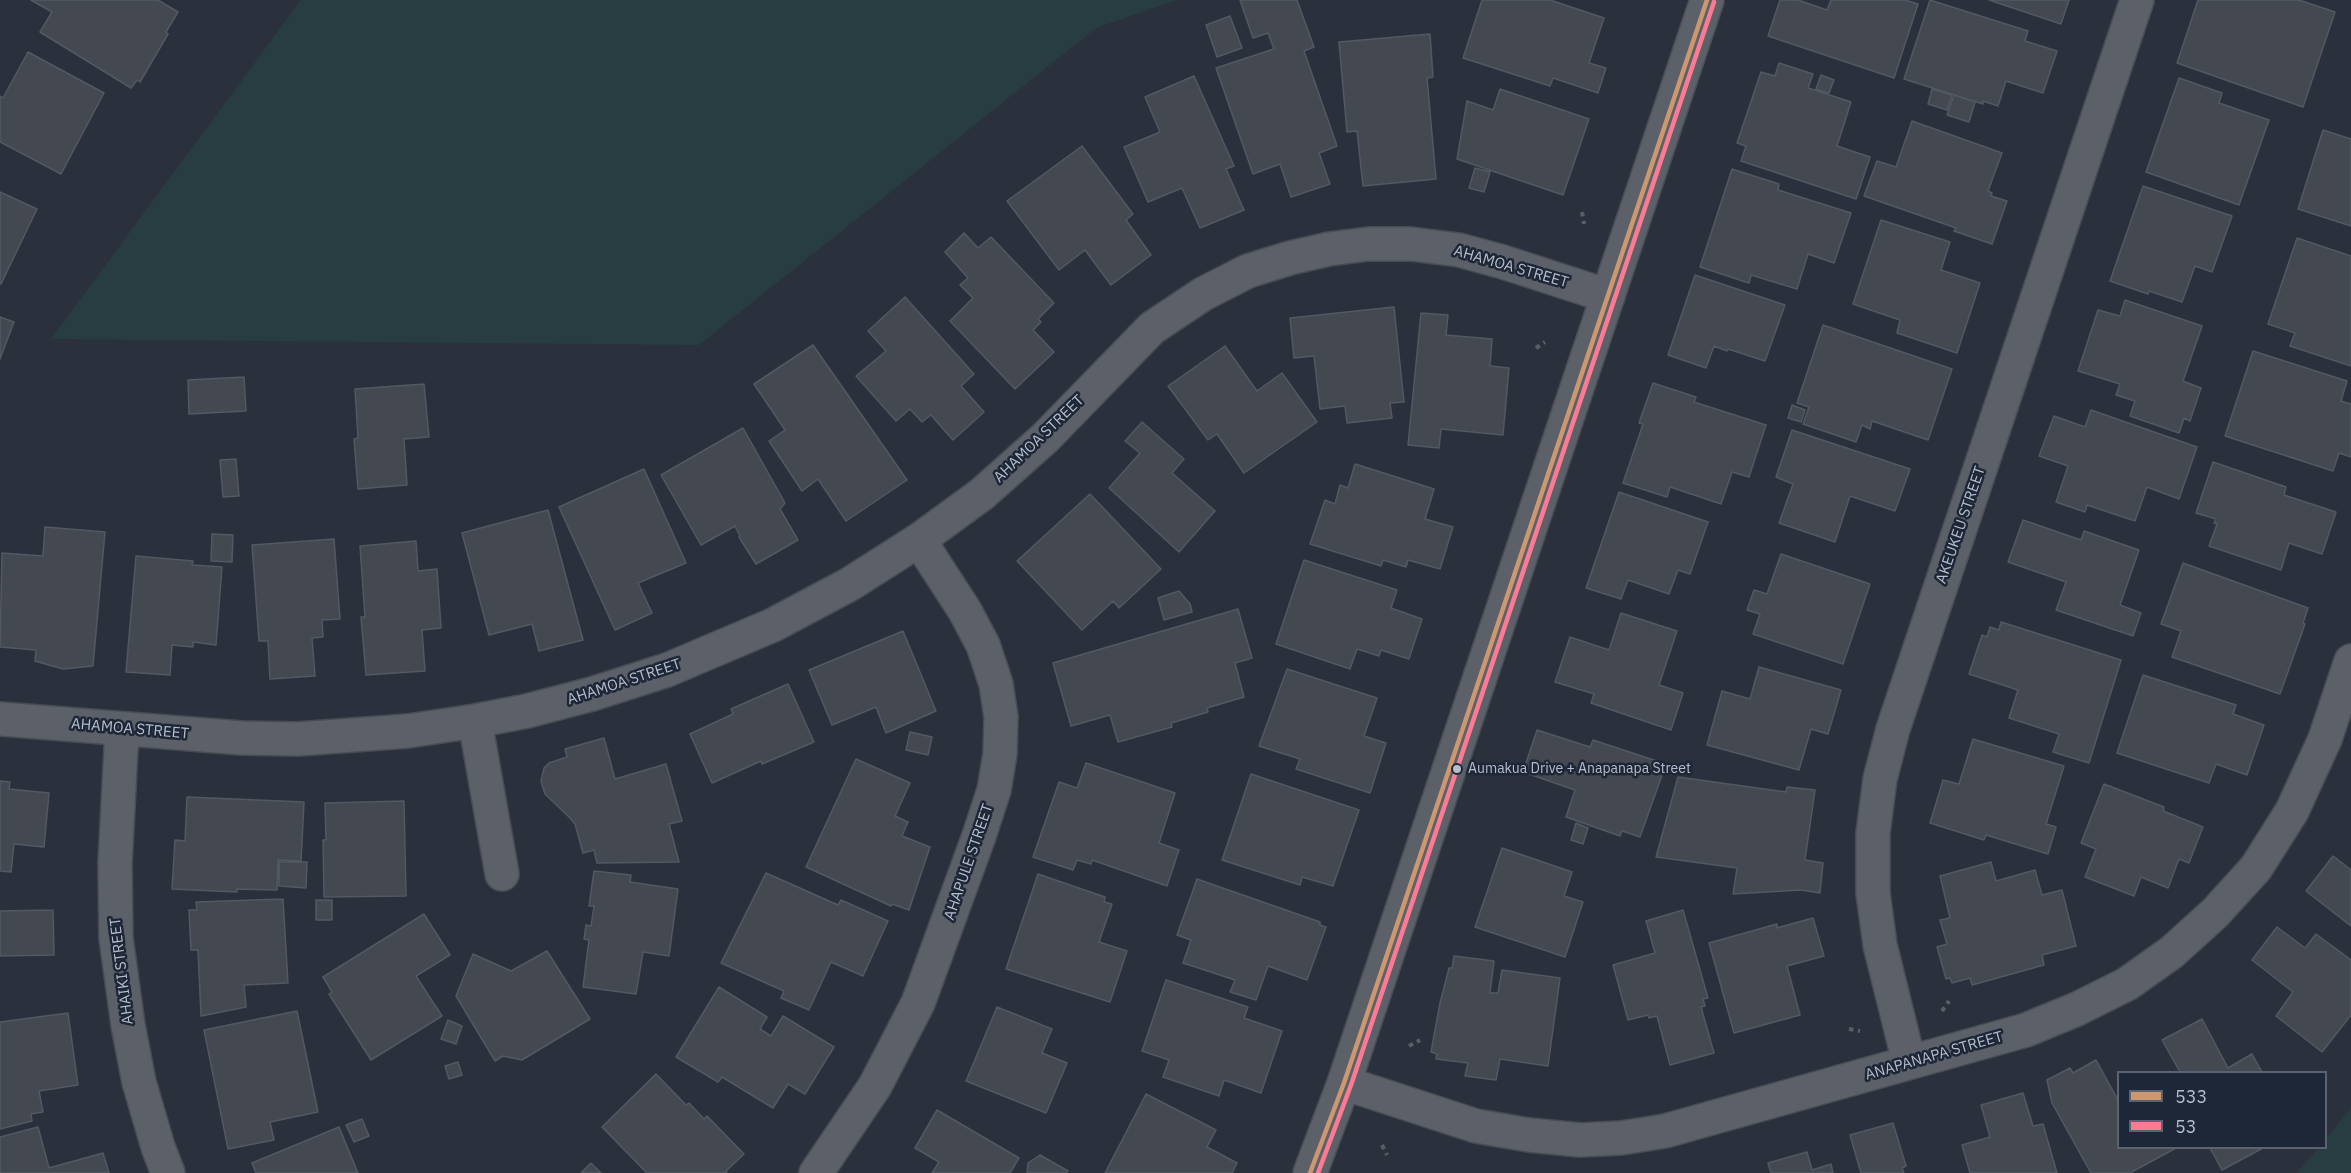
<!DOCTYPE html>
<html>
<head>
<meta charset="utf-8">
<style>
	body { margin:0 }
	#map { position:relative; width:2351px; height:1173px; overflow:hidden; background:#2b313c; font-family:"IBM Plex Sans",sans-serif }
	canvas { display:block }
	.legend { position:absolute; left:2117px; top:1071px; width:210px; height:78px; box-sizing:border-box; background:#1e2737; border:2px solid #5b6373; margin:0; padding:8px 10px; list-style:none; font-size:18px; color:#b6becc }
	.legend li { display:flex; align-items:center; gap:12px; height:30px }
	.legend b { width:30px; border:2px solid #5b6373 }
</style>
</head>
<body>
<div id="map">
<canvas width="2351" height="1173"></canvas>
<ul class="legend">
<li><b style="height:8px;background:#cd976f"></b>533</li>
<li><b style="height:8px;background:#fe7a93"></b>53</li>
</ul>
</div>
<script>
const context = document.querySelector('canvas').getContext('2d');
context.lineJoin = 'round';
function fill(path, color) { context.fillStyle = color; context.fill(path, 'evenodd'); }
const shape = rows => new Path2D(rows.map(r => 'M' + r).join(''));
function stroke(path, color, width, dash) { context.strokeStyle = color; context.lineWidth = width; context.lineCap = dash ? 'butt' : 'round'; context.setLineDash(dash || []); context.stroke(path); }
function label(font, color, halo, rows, align = 'center') {
  context.font = font + ' "IBM Plex Sans",sans-serif'; context.lineWidth = 5; context.setLineDash([]); context.textBaseline = 'middle'; context.strokeStyle = halo; context.fillStyle = color; for (const [text, x, y, turn = 0] of rows) {
    context.save(); context.translate(x, y); context.rotate((+turn || 0) * Math.PI / 180); context.textAlign = isNaN(turn) ? turn : align; if (halo) context.strokeText(text, 0, 0); context.fillText(text, 0, 0); context.restore();
  }
}
fill(shape([
	[301,0,1177,0,1096,28,699,345,51,339],
	[2351,1108,2351,1173,2296,1173,2319,1148,2326,1148,2326,1139]
]), '#283d42');
const building = shape([
	[31,0,158,0,178,12,166,32,168,34,140,82,137,80,131,88,40,32,52,12,31,0],
	[1240,0,1297,0,1314,47,1304,51,1337,146,1319,153,1330,184,1291,197,1280,164,1253,174,1216,68,1274,49,1268,33,1253,38,1240,0],
	[1482,0,1550,0,1604,18,1589,63,1606,68,1598,93,1553,78,1550,86,1463,58,1482,0],
	[1780,0,1798,0,1827,10,1831,0,1905,0,1918,4,1894,78,1768,36,1780,0],
	[1930,0,2028,31,2025,41,2057,51,2043,93,2006,81,1998,106,1983,101,1983,104,1904,79,1930,0],
	[1989,0,2069,0,2061,24,1989,0],
	[2198,0,2299,0,2335,12,2303,107,2177,63,2198,0],
	[1230,16,1242,48,1217,57,1206,25,1230,16],
	[1430,34,1433,77,1427,78,1436,179,1363,186,1357,131,1347,132,1339,42,1430,34],
	[28,52,104,93,61,174,0,142,0,96,3,98,28,52],
	[1779,63,1813,74,1808,88,1851,102,1837,146,1870,157,1856,199,1741,161,1746,146,1737,143,1761,72,1775,76,1779,63],
	[1821,75,1834,80,1829,93,1816,89,1821,75],
	[1194,76,1234,166,1226,169,1244,210,1200,228,1182,188,1148,202,1124,147,1160,132,1145,97,1194,76],
	[2179,78,2222,93,2219,103,2269,120,2239,205,2146,172,2179,78],
	[1500,89,1589,119,1563,195,1457,159,1467,101,1493,110,1500,89],
	[1932,89,1952,95,1947,110,1928,104,1932,89],
	[1954,95,1975,102,1969,122,1947,115,1954,95],
	[1912,121,2002,153,1988,191,1992,193,1991,196,2007,201,1992,244,1954,231,1956,228,1864,196,1877,161,1896,167,1912,121],
	[2323,130,2351,139,2351,226,2298,209,2323,130],
	[1082,146,1133,214,1126,220,1151,255,1111,285,1085,250,1059,270,1007,201,1082,146],
	[1475,168,1490,172,1484,192,1469,188,1475,168],
	[1732,169,1779,184,1778,190,1851,213,1834,263,1808,254,1797,289,1751,275,1749,283,1700,267,1732,169],
	[2143,186,2232,216,2212,272,2195,266,2182,302,2149,291,2148,294,2110,281,2143,186],
	[0,192,37,209,1,284,0,283,0,192],
	[1881,220,1950,242,1941,270,1980,283,1957,353,1897,333,1900,320,1853,304,1881,220],
	[964,233,978,248,991,237,1054,303,1038,319,1041,322,1033,330,1054,352,1015,389,950,321,973,298,960,285,968,278,945,252,964,233],
	[2297,238,2351,256,2351,366,2290,346,2295,333,2268,324,2297,238],
	[1695,275,1785,305,1765,361,1728,349,1727,351,1714,346,1706,368,1668,355,1695,275],
	[905,297,974,374,961,386,984,412,953,440,931,415,922,422,910,409,896,421,856,376,886,351,868,331,905,297],
	[2125,300,2202,326,2183,381,2201,388,2190,421,2184,418,2179,433,2130,416,2135,401,2116,395,2120,384,2078,371,2098,310,2120,316,2125,300],
	[1394,307,1404,402,1390,403,1392,418,1347,423,1345,406,1320,409,1314,356,1294,358,1290,318,1394,307],
	[1421,313,1448,315,1446,335,1492,339,1490,366,1509,368,1503,435,1441,429,1439,448,1408,445,1421,313],
	[0,317,14,322,0,359,0,317],
	[1823,325,1952,369,1928,440,1872,421,1870,429,1862,425,1856,442,1803,424,1809,407,1797,403,1823,325],
	[813,345,907,480,846,521,818,479,802,491,769,441,785,430,754,384,813,345],
	[1225,346,1257,391,1282,373,1317,422,1244,473,1217,434,1208,440,1168,386,1225,346],
	[2253,351,2347,381,2341,401,2351,404,2351,457,2339,453,2333,471,2225,436,2253,351],
	[244,377,246,411,189,414,188,380,244,377],
	[1653,383,1696,397,1694,402,1766,425,1749,477,1732,472,1721,504,1670,487,1667,497,1623,483,1643,424,1639,423,1653,383],
	[424,384,429,437,404,439,407,485,358,489,354,439,358,438,355,389,424,384],
	[1792,405,1805,410,1801,422,1788,418,1792,405],
	[2091,410,2197,447,2179,499,2147,487,2135,521,2087,505,2085,512,2056,502,2068,466,2039,456,2054,416,2085,427,2091,410],
	[1142,422,1184,459,1172,473,1215,511,1179,552,1109,488,1140,453,1125,441,1142,422],
	[743,428,785,503,780,509,798,540,756,564,739,537,740,536,735,526,701,545,661,475,743,428],
	[1792,430,1910,469,1895,511,1850,496,1835,542,1779,523,1793,484,1776,477,1792,430],
	[236,459,239,496,223,497,220,460,236,459],
	[2213,462,2286,487,2284,495,2336,512,2322,554,2289,543,2281,570,2209,546,2217,524,2214,523,2216,519,2196,513,2213,462],
	[1355,464,1434,489,1425,519,1453,527,1440,569,1408,560,1406,567,1383,560,1381,566,1310,544,1325,500,1335,504,1340,485,1348,488,1355,464],
	[644,469,686,563,638,583,652,613,615,630,559,507,644,469],
	[1619,492,1708,522,1690,574,1678,570,1669,594,1628,580,1621,599,1586,588,1619,492],
	[1090,494,1161,569,1119,608,1113,601,1082,630,1017,561,1090,494],
	[548,510,583,640,539,651,532,624,489,635,462,533,548,510],
	[2023,520,2081,540,2084,531,2139,550,2120,605,2141,613,2133,636,2056,610,2066,582,2008,562,2023,520],
	[45,527,105,532,93,666,63,669,35,661,36,650,0,647,2,553,43,556,45,527],
	[212,534,233,535,232,562,211,561,212,534],
	[334,539,340,619,322,620,323,637,312,638,315,676,270,679,268,641,259,641,252,545,334,539],
	[416,541,418,571,437,569,441,628,422,630,425,671,366,675,361,617,365,617,360,546,416,541],
	[1781,554,1870,584,1843,664,1753,634,1760,614,1747,610,1754,590,1767,594,1781,554],
	[136,556,193,561,192,565,222,567,216,645,193,642,193,647,172,645,170,675,126,672,136,556],
	[1304,560,1397,590,1391,608,1422,619,1409,659,1381,650,1379,656,1357,649,1350,669,1276,644,1304,560],
	[2183,563,2308,608,2303,623,2305,624,2280,694,2172,657,2181,631,2161,624,2183,563],
	[1179,591,1190,604,1192,612,1164,620,1158,598,1179,591],
	[1238,609,1252,658,1235,663,1244,697,1207,708,1208,712,1171,723,1172,727,1118,742,1110,715,1071,726,1053,663,1238,609],
	[1621,613,1677,631,1659,685,1683,693,1671,730,1591,703,1594,694,1555,682,1570,637,1609,650,1621,613],
	[2001,622,2121,660,2089,763,2053,752,2059,734,2009,718,2018,690,1969,674,1982,635,1987,637,1990,627,1999,630,2001,622],
	[903,631,936,711,886,733,876,707,832,725,809,670,903,631],
	[1759,667,1841,690,1828,734,1811,729,1799,770,1707,745,1722,691,1750,699,1759,667],
	[1287,669,1377,698,1364,736,1386,743,1370,793,1296,769,1300,759,1259,746,1287,669],
	[2143,675,2236,705,2233,714,2264,725,2247,775,2216,764,2209,783,2117,753,2143,675],
	[788,684,814,742,762,764,761,761,712,783,690,734,733,714,731,709,788,684],
	[1537,730,1590,747,1593,740,1666,764,1640,837,1622,831,1620,836,1566,817,1575,790,1523,772,1537,730],
	[910,732,932,737,928,755,906,750,910,732],
	[604,738,615,779,666,764,682,821,669,824,679,862,597,863,594,850,583,853,575,824,570,818,545,794,541,781,544,768,549,763,567,757,565,749,604,738],
	[1973,739,2064,766,2046,824,2056,827,2048,854,1986,835,1984,840,1930,823,1943,780,1959,784,1973,739],
	[856,759,910,783,895,816,908,822,902,836,930,847,909,910,892,904,891,906,806,867,856,759],
	[1086,763,1175,793,1159,843,1179,850,1167,886,1092,860,1091,864,1077,860,1073,870,1033,857,1059,782,1077,788,1086,763],
	[1251,774,1359,810,1333,886,1302,877,1300,885,1222,860,1251,774],
	[1678,777,1786,792,1787,787,1815,790,1805,860,1823,863,1820,893,1801,890,1733,894,1737,868,1656,857,1678,777],
	[0,781,10,782,9,789,49,793,44,847,14,844,11,872,0,871,0,781],
	[2104,784,2164,807,2163,811,2203,827,2189,863,2179,859,2168,888,2141,877,2134,896,2085,877,2096,849,2081,843,2104,784],
	[187,797,304,802,301,861,278,860,277,890,237,889,237,892,172,889,175,840,185,841,187,797],
	[404,801,406,896,324,897,323,840,326,840,325,803,404,801],
	[1576,823,1588,828,1583,844,1571,840,1576,823],
	[1502,848,1572,872,1564,896,1583,902,1565,957,1475,927,1502,848],
	[2333,856,2351,870,2351,926,2306,891,2333,856],
	[279,862,307,862,306,888,279,886,279,862],
	[1991,862,1996,881,2035,870,2042,895,2062,890,2076,946,2042,955,2044,965,1972,985,1970,978,1952,983,1950,978,1946,979,1937,947,1947,944,1940,920,1950,918,1940,876,1991,862],
	[594,871,631,875,630,882,678,889,669,956,643,952,636,994,583,987,589,940,584,939,586,925,591,926,594,906,589,906,594,871],
	[766,873,838,905,841,900,888,921,863,976,831,962,809,1010,781,998,784,991,721,963,766,873],
	[1038,874,1105,897,1104,902,1112,904,1099,942,1127,951,1110,1002,1006,969,1038,874],
	[1197,879,1320,922,1320,925,1326,927,1307,980,1268,966,1256,1000,1230,992,1235,980,1183,963,1191,940,1177,935,1197,879],
	[283,899,288,983,244,985,246,1007,201,1016,198,950,191,950,189,910,197,910,196,902,283,899],
	[316,900,332,900,332,920,316,920,316,900],
	[53,910,54,955,0,956,0,911,53,910],
	[1683,910,1708,998,1703,999,1705,1006,1701,1007,1714,1053,1670,1065,1657,1016,1649,1018,1648,1015,1628,1020,1613,965,1655,953,1646,921,1683,910],
	[424,914,450,955,416,976,442,1016,371,1060,329,994,332,992,323,977,424,914],
	[1813,918,1824,956,1787,966,1800,1015,1734,1033,1709,943,1777,924,1777,928,1813,918],
	[2277,927,2305,948,2316,934,2351,960,2351,1015,2322,1052,2276,1016,2293,992,2252,960,2277,927],
	[547,951,590,1019,522,1060,503,1056,495,1061,456,996,473,954,511,971,547,951],
	[1454,956,1494,961,1490,993,1498,993,1502,970,1560,978,1548,1066,1500,1059,1496,1080,1465,1076,1468,1063,1436,1059,1437,1054,1431,1052,1440,1003,1449,968,1452,968,1454,956],
	[1166,980,1248,1007,1244,1018,1282,1031,1261,1093,1224,1080,1219,1096,1163,1077,1169,1060,1142,1051,1166,980],
	[719,987,767,1017,760,1029,771,1036,783,1016,834,1047,805,1094,788,1084,773,1108,722,1077,718,1082,676,1057,719,987],
	[997,1007,1052,1029,1042,1053,1067,1063,1046,1113,966,1081,997,1007],
	[297,1011,318,1112,270,1122,274,1140,228,1149,204,1030,297,1011],
	[68,1013,78,1085,39,1091,43,1112,31,1114,32,1121,0,1129,0,1022,68,1013],
	[2202,1019,2228,1068,2252,1054,2262,1072,2180,1072,2162,1040,2202,1019],
	[448,1020,462,1026,456,1044,441,1039,448,1020],
	[2096,1060,2118,1100,2118,1148,2176,1148,2130,1173,2091,1173,2052,1103,2047,1080,2070,1068,2073,1073,2096,1060],
	[458,1062,462,1075,449,1079,445,1066,458,1062],
	[656,1074,686,1105,689,1103,704,1119,707,1116,744,1154,726,1171,727,1173,647,1173,602,1127,656,1074],
	[2023,1093,2033,1126,2043,1124,2057,1173,1970,1173,1962,1145,1990,1137,1981,1105,2023,1093],
	[1146,1094,1216,1130,1207,1147,1237,1163,1232,1173,1105,1173,1146,1094],
	[937,1110,1019,1158,1010,1173,932,1173,939,1162,915,1148,937,1110],
	[362,1119,369,1136,354,1142,346,1125,362,1119],
	[1893,1123,1906,1166,1902,1168,1904,1173,1861,1173,1850,1135,1893,1123],
	[38,1127,49,1168,103,1153,109,1173,0,1173,0,1137,38,1127],
	[339,1127,358,1173,256,1173,252,1163,339,1127],
	[2210,1148,2263,1148,2222,1170,2210,1148],
	[1807,1152,1812,1170,1831,1164,1833,1173,1771,1173,1768,1163,1807,1152],
	[1040,1155,1068,1171,1066,1173,1027,1173,1028,1163,1040,1155],
	[591,1163,601,1173,581,1173,591,1163]
]);
fill(building, '#434851');
stroke(building, '#535963', 1.5);
const minor = shape([
	[0,719,242,738,298,739,408,731,475,721,527,711,592,694,667,670,773,625,850,584,919,540,982,494,1045,438,1152,328,1203,294,1248,271,1290,258,1329,249,1368,244,1411,244,1459,250,1503,262,1608,296],
	[475,721,502,874],
	[122,729,115,864,116,938,128,1025,139,1082,158,1147,168,1173],
	[1909,1062,1880,945,1873,893,1873,833,1880,779,1893,729,2137,0],
	[1344,1083,1476,1126,1529,1135,1580,1140,1621,1138,1665,1131,2026,1030,2077,1009,2127,984,2172,952,2215,913,2256,868,2292,811,2325,739,2351,661],
	[816,1173,875,1086,918,1003,979,836,994,790,1000,754,1001,717,996,684,983,645,965,611,919,540]
]);
const tertiary = shape([
	[1310,1173,1344,1083,1707,0]
]);
stroke(minor, '#484c54', 36);
stroke(tertiary, '#484c54', 36);
stroke(shape([
	[1582,212,1584,224],
	[1536,348,1545,342],
	[1942,1011,1949,1001],
	[1849,1029,1860,1031],
	[1409,1046,1420,1040],
	[1382,1145,1387,1155]
]), '#595f66', 4, [4.5, 4.5]);
stroke(minor, '#5c6069', 33);
stroke(tertiary, '#5c6069', 33);
stroke(shape([
	[1310,1173,1344,1083,1707,0]
]), '#cd976f', 4.5);
stroke(shape([
	[1318,1173,1351,1085,1714,2]
]), '#fe7a93', 4.5);
for (const [x, y, r, color] of [
	[1457,769,5,"#b6becc"]
]) { const dot = new Path2D(); dot.arc(x, y, r, 0, 2 * Math.PI); context.fillStyle = color; context.fill(dot); stroke(dot, '#1e2737', 2); }
label('14px', '#b6becc', '#1e2737', [
	["Aumakua Drive + Anapanapa Street",1468,769]
], 'left');
label('15px', '#b6becc', '#1e2737', [
	["AHAMOA STREET",1511,267,16],
	["AHAMOA STREET",1039,439,-44],
	["AKEUKEU STREET",1961,525,-71],
	["AHAMOA STREET",624,682,-18],
	["AHAMOA STREET",130,729,5],
	["AHAPULE STREET",969,862,-71],
	["AHAIKI STREET",122,971,-97],
	["ANAPANAPA STREET",1934,1056,-16]
]);
</script>
</body>
</html>
